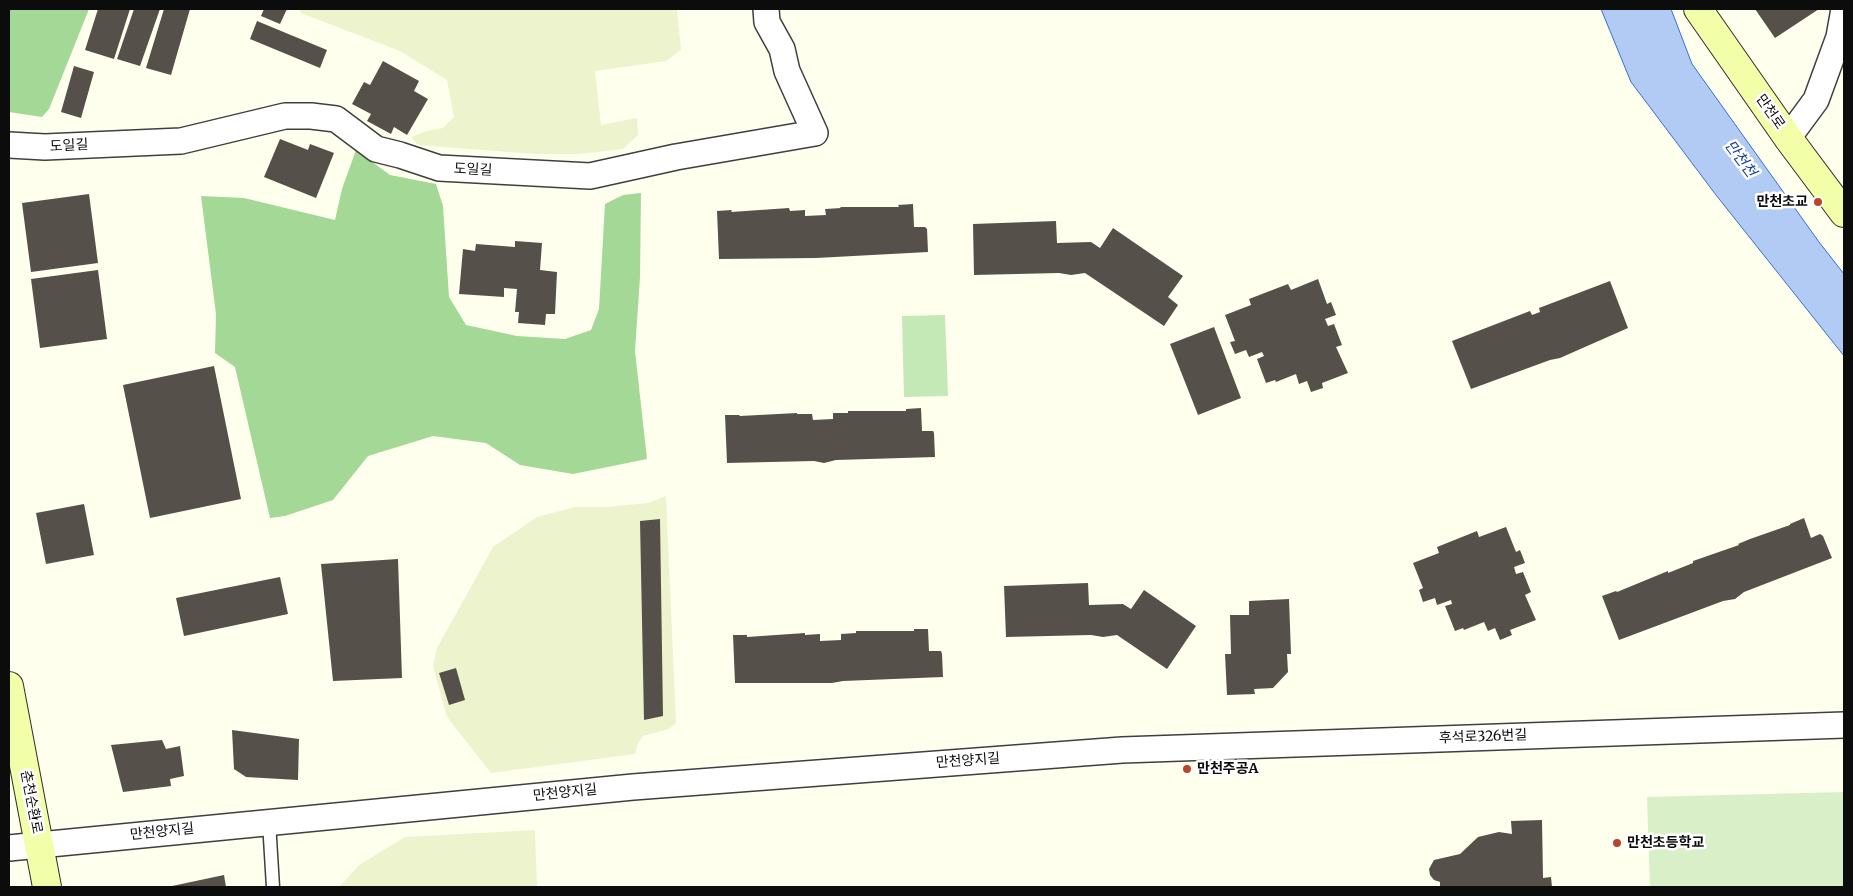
<!DOCTYPE html>
<html>
<head>
<meta charset="utf-8">
<style>
	body { margin:0 }
	#map { position:relative; width:1853px; height:896px; overflow:hidden; background:#feffec; font-family:Merriweather,serif }
	canvas { display:block }
	.frame { position:absolute; inset:0; border:10px solid #0c0c0c; pointer-events:none }
</style>
</head>
<body>
<div id="map">
<canvas width="1853" height="896"></canvas>
<div class="frame"></div>
</div>
<script>
const context = document.querySelector('canvas').getContext('2d');
context.lineJoin = 'round';
function fill(path, color) { context.fillStyle = color; context.fill(path, 'evenodd'); }
const shape = rows => new Path2D(rows.map(r => 'M' + r).join(''));
function stroke(path, color, width, dash) { context.strokeStyle = color; context.lineWidth = width; context.lineCap = dash ? 'butt' : 'round'; context.setLineDash(dash || []); context.stroke(path); }
function label(font, color, halo, rows, align = 'center') {
  context.font = font + ' Merriweather,"Noto Sans KR",serif'; context.lineWidth = 5; context.setLineDash([]); context.textBaseline = 'middle'; context.strokeStyle = halo; context.fillStyle = color; for (const [text, x, y, turn = 0] of rows) {
    context.save(); context.translate(x, y); context.rotate((+turn || 0) * Math.PI / 180); context.textAlign = isNaN(turn) ? turn : align; if (halo) context.strokeText(text, 0, 0); context.fillText(text, 0, 0); context.restore();
  }
}
fill(shape([
	[299,9,677,9,681,50,666,61,595,71,601,125,637,118,638,135,623,149,578,154,534,154,418,145,411,137,427,131,443,128,454,117,447,80,400,51,301,13],
	[666,496,676,723,669,729,643,736,638,743,635,754,491,773,447,717,433,666,437,648,493,547,537,517,575,507,607,507,648,503],
	[535,830,537,887,339,887,359,865,405,837]
]), '#edf4cd');
fill(shape([
	[945,315,948,396,904,397,902,316]
]), '#c4e8b6');
fill(shape([
	[9,9,89,9,49,109,42,117,9,112],
	[356,150,390,175,436,184,443,206,449,297,466,325,517,336,565,339,591,330,599,309,605,204,623,195,641,193,640,277,635,351,647,459,573,474,520,465,486,443,433,436,368,456,333,500,285,516,270,518,235,367,215,353,216,314,201,196,244,198,335,220,342,189]
]), '#a3d896');
fill(shape([
	[1844,792,1844,887,1650,887,1647,797]
]), '#d8efc8');
const water = shape([
	[1601,9,1671,9,1692,64,1819,242,1844,274,1844,356,1716,195,1631,82,1601,9]
]);
fill(water, '#b1cbf5');
stroke(water, '#3a6dcb', 1);
fill(shape([
	[98,9,130,9,114,59,85,50],
	[134,9,160,9,140,66,117,59],
	[164,9,190,9,171,75,146,68],
	[264,9,287,9,280,24,261,16],
	[1755,9,1819,9,1775,38],
	[257,21,327,50,320,68,250,39],
	[383,61,419,81,414,91,428,99,407,135,394,127,391,134,367,121,371,114,352,104,364,82,370,85],
	[74,66,94,72,81,118,61,112],
	[280,139,308,150,310,144,334,153,316,198,264,177],
	[89,194,98,263,31,272,22,203],
	[913,204,914,227,925,227,927,229,928,252,816,258,719,259,717,211,732,210,731,212,789,208,790,211,805,210,805,216,826,215,825,209,841,208,840,207,899,207,898,205],
	[1056,221,1057,243,1091,242,1100,248,1113,228,1183,276,1168,297,1178,305,1164,326,1085,273,1071,275,1059,273,974,275,973,224],
	[515,241,542,243,540,270,557,272,555,314,546,314,545,325,518,323,519,312,515,312,517,289,504,288,504,297,459,294,463,249,475,251,476,244,515,247],
	[98,270,107,339,40,348,31,279],
	[1318,279,1327,304,1331,302,1336,315,1325,319,1328,326,1334,324,1342,345,1336,347,1348,373,1322,383,1323,388,1311,392,1307,381,1299,384,1296,374,1276,382,1275,380,1266,383,1257,359,1264,356,1262,352,1249,357,1246,350,1235,354,1230,342,1235,341,1225,315,1251,305,1249,299,1288,284,1291,290],
	[1610,281,1628,328,1560,358,1550,360,1471,389,1452,341,1530,311,1532,315,1540,312,1539,308],
	[1214,327,1241,398,1198,415,1170,344],
	[214,366,241,499,150,518,123,385],
	[921,408,922,431,933,431,934,433,935,457,836,460,824,463,814,461,727,463,725,415,739,415,740,416,797,413,797,414,812,414,813,420,833,419,833,413,848,413,848,411,906,411,906,409],
	[84,504,94,555,46,564,36,513],
	[1804,518,1811,538,1820,534,1823,536,1832,558,1744,592,1735,599,1723,601,1619,640,1602,596,1616,591,1617,592,1668,571,1668,573,1693,563,1693,561,1739,545,1738,544,1750,539,1790,525,1790,524],
	[660,519,663,716,644,720,640,521],
	[1506,527,1516,552,1520,550,1525,563,1514,567,1516,574,1523,572,1531,592,1525,595,1536,620,1510,630,1512,635,1500,640,1495,628,1488,631,1484,622,1464,630,1463,628,1455,631,1445,606,1452,604,1451,600,1437,605,1435,598,1423,602,1419,590,1423,588,1413,563,1439,553,1437,547,1477,531,1479,537],
	[398,559,402,678,333,681,321,564],
	[280,577,288,614,184,636,176,598],
	[1088,583,1089,605,1123,604,1131,609,1144,590,1196,626,1167,669,1117,635,1103,637,1091,635,1006,637,1004,586],
	[1289,599,1291,654,1287,654,1288,672,1273,688,1254,689,1255,694,1227,695,1225,654,1231,654,1230,615,1249,615,1249,601],
	[914,629,928,629,929,651,941,651,942,654,943,677,843,681,832,683,735,683,733,635,747,635,747,637,805,633,805,635,820,634,820,641,841,640,841,634,856,633,856,631,914,631],
	[456,668,465,700,449,705,439,673],
	[232,730,299,739,298,780,246,777,234,769],
	[162,740,166,749,180,746,184,776,170,779,171,786,123,792,111,745],
	[1542,820,1543,878,1551,877,1552,887,1440,887,1440,882,1434,880,1430,875,1429,869,1434,860,1460,854,1478,837,1499,832,1512,834,1511,821],
	[224,875,226,887,172,887,172,886]
]), '#555049');
const lane = shape([
	[269,822,273,887]
]);
const street = shape([
	[1788,138,1816,100,1839,37,1844,9],
	[9,145,45,147,181,141,285,116,311,116,336,119,376,149,400,155,439,168,590,176,676,157,815,133,787,71,782,49,767,22,766,9],
	[9,848,633,787,1122,750,1844,725]
]);
const secondary = shape([
	[1698,9,1788,138,1844,213],
	[9,686,47,887]
]);
stroke(lane, '#3f3f3f', 15);
stroke(street, '#3f3f3f', 28);
stroke(secondary, '#2e2e2e', 30);
stroke(lane, '#fff', 12);
stroke(street, '#fff', 25);
stroke(secondary, '#f2fea8', 28);
for (const [x, y, r, color] of [
	[1818,202,5,"#ba4427"],
	[1187,769,5,"#ba4427"],
	[1617,843,5,"#ba4427"]
]) { const dot = new Path2D(); dot.arc(x, y, r, 0, 2 * Math.PI); context.fillStyle = color; context.fill(dot); stroke(dot, '#fff', 2); }
label('14px', '#0c0c0c', '#fff', [
	["만천로",1770,112,55],
	["도일길",69,146,-3],
	["도일길",473,170,3],
	["후석로326번길",1483,737,-2],
	["만천양지길",968,761,-4],
	["만천양지길",565,793,-6],
	["춘천순환로",31,802,79],
	["만천양지길",162,832,-6]
]);
label('bold 14px', '#0c0c0c', '#fff', [
	["만천초교",1808,202,"right"],
	["만천주공A",1197,769],
	["만천초등학교",1627,843]
], 'left');
label('italic 15px', '#18419b', '#fff', [
	["만천천",1740,159,53]
]);
</script>
</body>
</html>
